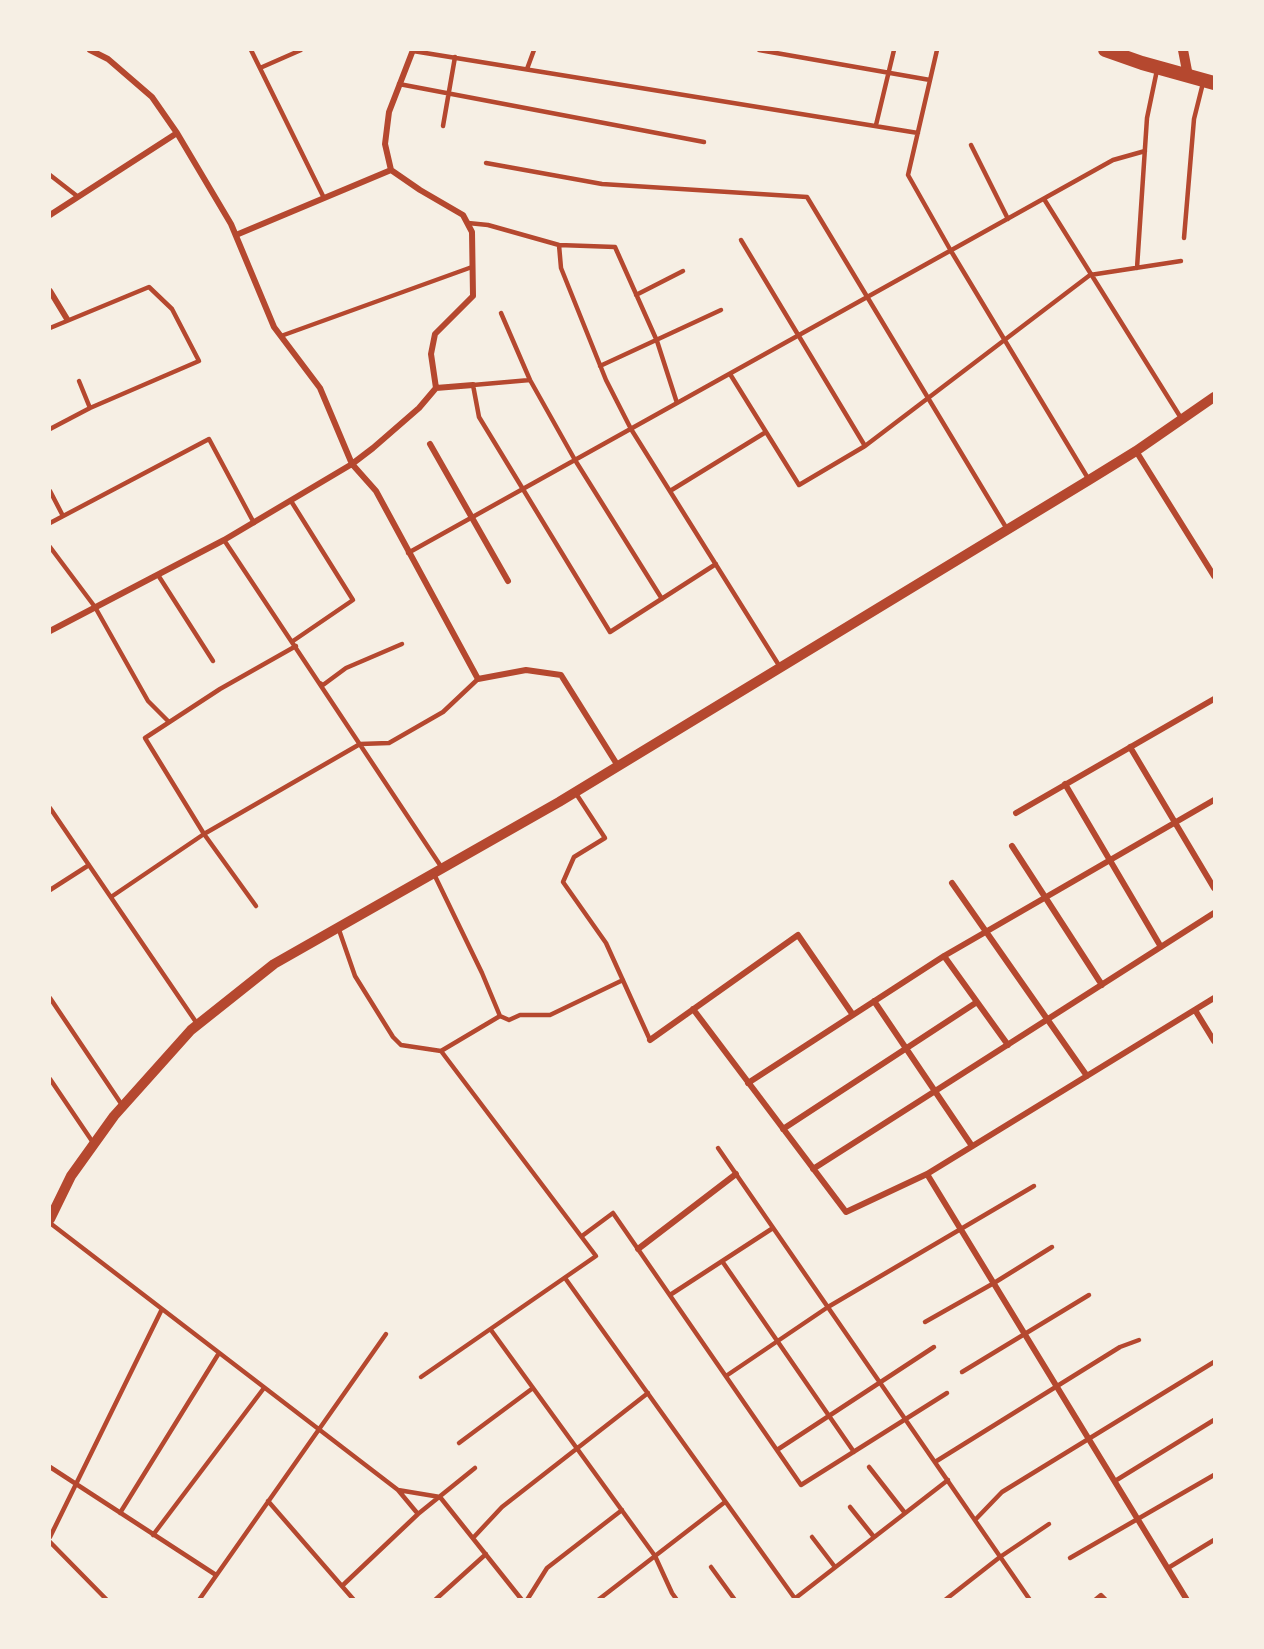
<!DOCTYPE html>
<html>
<head>
<meta charset="utf-8">
<style>
	body { margin:0 }
	#map { position:relative; width:1264px; height:1649px; overflow:hidden; background:#f6efe4; font-family:Lato,sans-serif }
	canvas { display:block }
	.frame { position:absolute; inset:0; border:51px solid #f6efe4; pointer-events:none }
</style>
</head>
<body>
<div id="map">
<canvas width="1264" height="1649"></canvas>
<div class="frame"></div>
</div>
<script>
const context = document.querySelector('canvas').getContext('2d');
context.lineJoin = 'round';
const shape = rows => new Path2D(rows.map(r => 'M' + r).join(''));
function stroke(path, color, width, dash) { context.strokeStyle = color; context.lineWidth = width; context.lineCap = dash ? 'butt' : 'round'; context.setLineDash(dash || []); context.stroke(path); }
stroke(shape([
	[251,50,324,198],
	[759,50,930,80],
	[937,50,908,175,951,251,1089,480],
	[413,51,918,133],
	[260,68,301,50],
	[527,69,534,50],
	[399,84,704,142],
	[876,125,894,50],
	[443,126,455,57],
	[971,145,1008,219],
	[486,163,602,184,807,197,1007,529],
	[50,175,77,196],
	[1044,199,1181,418],
	[468,223,488,225,559,245,615,247,657,341,677,403],
	[1184,238,1194,119,1203,83],
	[741,240,865,446],
	[559,245,561,268,606,380,631,429,780,667],
	[1137,268,1147,118,1157,70],
	[636,295,683,271],
	[501,313,530,380,575,460,662,599],
	[50,328,149,287,172,309,199,361,90,408],
	[281,336,472,267],
	[600,366,721,310],
	[730,374,799,485,865,446,1090,275,1181,261],
	[530,380,473,385,479,417,610,632,716,564],
	[50,429,90,408,79,381],
	[50,491,63,516],
	[670,491,766,432],
	[291,501,353,600,293,641],
	[50,523,209,439,254,523],
	[224,540,442,868],
	[50,547,95,607,148,701,169,722],
	[408,553,1113,160,1145,151],
	[158,575,213,661],
	[320,683,323,685,346,668,402,644],
	[575,792,605,838,574,857,563,882,606,943,650,1040],
	[50,808,198,1025],
	[434,874,482,973,500,1016,441,1051],
	[50,890,89,865],
	[111,897,204,834,360,744,389,743,443,712,478,679],
	[256,906,204,834,145,738,220,689,296,646],
	[338,927,355,976,393,1037,401,1045,441,1051,596,1256,421,1377],
	[50,998,122,1105],
	[500,1016,509,1020,520,1015,550,1015,623,980],
	[50,1079,94,1144],
	[718,1148,1030,1600],
	[50,1223,398,1490,418,1514],
	[582,1236,613,1213,801,1485,947,1393],
	[722,1261,854,1452],
	[565,1278,796,1600],
	[670,1295,773,1228],
	[925,1322,994,1283,1052,1247],
	[491,1330,655,1556,672,1593,677,1600],
	[962,1372,1089,1295],
	[726,1376,828,1307,1034,1186],
	[459,1443,533,1388],
	[777,1450,934,1347],
	[935,1462,1120,1347,1139,1340],
	[50,1467,216,1575],
	[869,1467,905,1513],
	[1115,1481,1214,1420],
	[398,1490,440,1497,522,1600],
	[268,1501,354,1600],
	[850,1507,874,1537],
	[120,1513,219,1353],
	[975,1520,1002,1492,1214,1362],
	[153,1535,264,1388],
	[50,1537,162,1309],
	[812,1537,835,1567],
	[473,1538,502,1507,648,1393],
	[50,1542,107,1600],
	[1070,1558,1214,1475],
	[711,1567,735,1600],
	[1168,1568,1214,1540],
	[342,1586,418,1514,475,1468],
	[199,1600,386,1334],
	[435,1600,486,1554],
	[527,1600,547,1568,622,1510],
	[598,1600,725,1502],
	[793,1600,948,1480],
	[945,1600,1000,1557,1049,1524],
	[1095,1600,1101,1595,1106,1600]
]), '#b5482f', 4.5);
stroke(shape([
	[90,50,108,59,152,97,177,133],
	[50,215,177,133,231,224,274,327,320,388,352,464,376,491,478,679,526,670,561,675,618,766],
	[236,235,391,170],
	[50,291,67,319],
	[436,388,473,385],
	[430,444,508,581],
	[1136,451,1214,576],
	[50,631,224,540,352,464,373,448,419,408,436,388,431,354,435,334,473,296,472,232,463,215,420,190,391,170,385,144,389,112,413,50],
	[1130,747,1214,888],
	[1065,784,1161,947],
	[1016,813,1214,699],
	[1012,846,1102,985],
	[952,883,1087,1076],
	[944,956,1008,1045],
	[874,1001,972,1146],
	[693,1009,846,1212,927,1174,1214,998],
	[1195,1010,1214,1041],
	[650,1040,798,935,853,1015],
	[748,1083,944,956,1214,800],
	[783,1129,977,1002],
	[813,1169,1214,913],
	[927,1174,1187,1600],
	[638,1249,736,1174]
]), '#b5482f', 6);
stroke(shape([
	[1183,50,1188,76],
	[50,1219,71,1176,114,1116,191,1030,274,964,559,802,1089,480,1136,451,1214,397]
]), '#b5482f', 10);
stroke(shape([
	[1105,50,1142,63,1214,83]
]), '#b5482f', 14);
</script>
</body>
</html>
